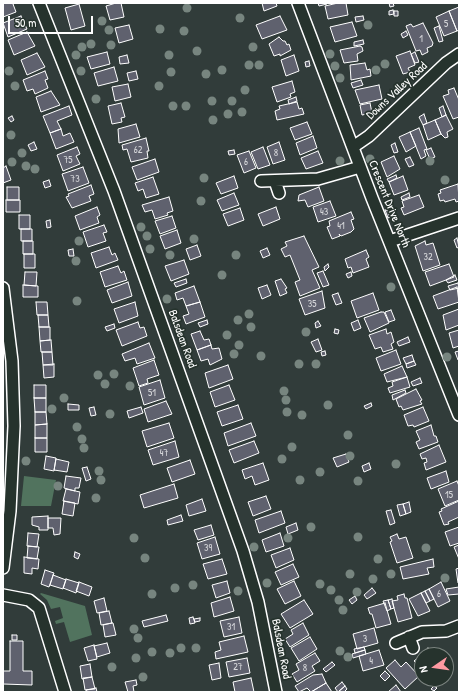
<!DOCTYPE html>
<html>
<head>
<meta charset="utf-8">
<style>
	body { margin:0 }
	#map { position:relative; width:462px; height:695px; overflow:hidden; background:#313c3a; font-family:"Patrick Hand",sans-serif }
	canvas { display:block }
	.frame { position:absolute; inset:0; border:4px solid #fff; pointer-events:none }
	.north { position:absolute; left:414px; top:647px; width:40px; height:40px; box-sizing:border-box; background:#26332d; border:1px solid #7d8581; border-radius:50%; rotate:257deg; font-size:11px; font-weight:700; line-height:16px; text-align:center; color:#fff }
	.north::after { content:''; display:block; margin:auto; width:14px; height:18px; background:#ff9aa2; clip-path:polygon(50% 0,100% 100%,50% 72%,0 100%) }
	.scale { position:absolute; left:8px; top:16px; width:85px; height:18px; box-sizing:border-box; border:2px solid #fff; border-top:0; padding-left:5px; font-size:12px; line-height:14px; white-space:nowrap; color:#fff; -webkit-text-stroke:3px #26332d; paint-order:stroke }
</style>
</head>
<body>
<div id="map">
<canvas width="462" height="695"></canvas>
<div class="frame"></div>
<div class="north">N</div>
<div class="scale">50 m</div>
</div>
<script>
const context = document.querySelector('canvas').getContext('2d');
context.lineJoin = 'round';
function fill(path, color) { context.fillStyle = color; context.fill(path, 'evenodd'); }
const shape = rows => new Path2D(rows.map(r => 'M' + r).join(''));
function stroke(path, color, width, dash) { context.strokeStyle = color; context.lineWidth = width; context.lineCap = dash ? 'butt' : 'round'; context.setLineDash(dash || []); context.stroke(path); }
function label(font, color, halo, rows, align = 'center') {
  context.font = font + ' "Patrick Hand",sans-serif'; context.lineWidth = 3.5; context.setLineDash([]); context.textBaseline = 'middle'; context.strokeStyle = halo; context.fillStyle = color; for (const [text, x, y, turn = 0] of rows) {
    context.save(); context.translate(x, y); context.rotate((+turn || 0) * Math.PI / 180); context.textAlign = isNaN(turn) ? turn : align; if (halo) context.strokeText(text, 0, 0); context.fillText(text, 0, 0); context.restore();
  }
}
fill(shape([
	[24,476,56,480,51,506,21,506],
	[41,593,85,606,92,635,70,642,64,622,56,624,55,621,63,618,60,607,51,609,47,600,40,594]
]), '#51735e');
const building = shape([
	[3,3,16,3,13,4,16,12,3,17,3,3],
	[116,3,121,3,124,17,110,20,106,6,116,3],
	[262,3,276,3,277,6,264,11,262,3],
	[318,3,327,3,327,4,319,6,318,3],
	[338,3,346,3,348,15,328,19,325,6,338,3],
	[389,3,393,3,394,6,390,7,389,3],
	[79,4,85,26,71,30,65,8,79,4],
	[459,7,459,30,457,31,449,11,459,7],
	[393,10,394,14,389,15,389,11,393,10],
	[394,11,398,11,398,16,394,16,394,11],
	[449,11,457,31,444,36,436,17,449,11],
	[21,16,27,29,8,37,3,23,21,16],
	[280,16,287,30,262,39,256,25,280,16],
	[363,16,364,20,356,22,355,17,363,16],
	[352,22,357,36,335,42,330,27,352,22],
	[423,23,433,43,432,46,427,48,428,52,422,55,420,50,416,51,406,26,411,24,413,27,423,23],
	[129,25,133,39,119,43,115,28,129,25],
	[439,26,443,41,439,42,434,28,439,26],
	[406,31,408,35,403,38,401,34,406,31],
	[27,32,35,46,14,55,8,40,27,32],
	[279,37,283,41,285,41,287,45,289,44,291,50,280,56,280,54,274,56,269,44,279,37],
	[363,40,364,44,354,46,354,42,363,40],
	[360,46,362,47,363,51,357,54,358,61,344,63,340,50,360,46],
	[410,51,415,65,408,68,410,72,403,74,396,56,410,51],
	[107,52,110,64,91,69,87,57,107,52],
	[415,52,419,62,415,63,411,54,415,52],
	[37,53,45,67,27,75,21,60,37,53],
	[127,55,129,63,120,64,119,57,127,55],
	[294,55,299,71,286,76,281,60,294,55],
	[309,61,310,66,306,67,305,62,309,61],
	[365,63,367,70,370,69,371,76,351,80,350,65,365,63],
	[114,67,118,81,98,86,94,73,114,67],
	[45,71,48,79,45,80,48,88,35,94,33,89,27,91,23,80,45,71],
	[136,71,138,79,129,81,127,73,136,71],
	[361,80,363,85,353,88,351,83,361,80],
	[292,81,295,92,290,94,291,97,277,102,272,87,292,81],
	[128,84,131,97,115,101,112,87,128,84],
	[379,85,382,99,360,104,355,90,379,85],
	[454,88,459,100,459,117,453,119,443,96,449,94,448,90,454,88],
	[51,91,60,105,41,112,36,97,51,91],
	[296,97,297,101,289,104,288,100,296,97],
	[297,102,299,109,302,108,304,114,277,120,275,111,280,109,279,106,297,102],
	[121,103,125,117,121,118,122,122,112,124,108,106,121,103],
	[370,103,372,113,362,115,360,105,370,103],
	[69,106,72,115,57,121,61,129,50,133,43,116,69,106],
	[443,106,446,115,442,117,439,108,443,106],
	[424,114,427,123,423,125,419,117,424,114],
	[446,115,453,129,447,132,448,137,445,138,441,134,435,120,446,115],
	[12,116,14,120,11,122,8,118,12,116],
	[435,120,441,134,428,140,423,125,435,120],
	[307,122,312,134,295,140,290,128,307,122],
	[136,124,140,137,119,143,118,129,136,124],
	[419,128,427,149,424,150,426,156,421,159,410,132,419,128],
	[61,129,63,136,70,133,74,142,56,149,50,133,61,129],
	[410,132,416,146,406,152,399,137,410,132],
	[313,136,317,148,300,155,296,143,313,136],
	[146,138,149,151,147,151,148,158,131,162,127,149,123,150,122,145,146,138],
	[34,142,37,149,31,151,28,145,34,142],
	[279,142,285,160,273,164,267,147,279,142],
	[395,143,398,152,394,153,391,145,395,143],
	[77,147,80,154,76,156,80,164,63,171,57,155,77,147],
	[263,147,270,165,258,169,251,152,263,147],
	[431,148,435,157,430,159,426,150,431,148],
	[234,150,235,154,229,155,228,151,234,150],
	[249,151,256,168,244,173,237,155,249,151],
	[318,151,323,163,306,169,301,158,318,151],
	[394,156,400,169,387,177,381,162,394,156],
	[410,157,414,165,409,167,405,159,410,157],
	[155,159,159,172,137,180,132,167,155,159],
	[6,166,11,180,3,183,3,168,6,166],
	[83,167,89,183,68,191,62,174,83,167],
	[396,175,397,178,389,182,387,179,396,175],
	[234,176,238,188,221,194,216,183,234,176],
	[403,176,408,190,394,195,389,182,403,176],
	[153,177,159,194,146,198,143,189,138,191,135,183,153,177],
	[49,180,51,186,45,188,43,182,49,180],
	[458,184,459,201,456,202,455,199,445,202,444,200,440,201,438,194,441,193,440,190,458,184],
	[91,185,94,194,89,196,91,201,72,208,66,197,69,196,68,194,91,185],
	[7,187,19,187,19,200,7,200,7,187],
	[319,187,324,201,308,207,305,200,298,201,299,195,319,187],
	[234,193,239,205,222,211,217,200,234,193],
	[409,193,410,197,402,200,401,197,409,193],
	[419,195,424,207,404,215,401,208,404,207,402,201,419,195],
	[169,197,173,211,167,213,168,215,155,219,152,210,145,212,142,205,169,197],
	[6,200,20,200,20,212,6,212,6,200],
	[330,201,336,216,318,222,313,207,330,201],
	[97,207,100,215,97,217,99,223,80,230,75,216,97,207],
	[276,207,280,219,263,226,258,214,276,207],
	[240,208,244,220,228,226,223,214,240,208],
	[385,210,387,210,390,217,388,218,385,210],
	[351,212,354,219,351,220,354,229,351,232,341,236,339,234,340,236,332,239,327,227,330,226,329,221,351,212],
	[19,215,30,215,30,229,19,229,19,215],
	[172,216,176,228,160,234,155,221,172,216],
	[50,220,51,227,47,228,46,221,50,220],
	[104,225,107,232,103,233,106,241,88,247,83,232,104,225],
	[21,229,32,229,32,241,21,241,21,229],
	[177,230,181,243,165,249,160,236,177,230],
	[304,236,319,267,312,270,320,288,300,296,295,282,300,280,290,255,285,257,281,249,287,246,285,242,304,236],
	[457,238,459,247,457,248,454,240,457,238],
	[23,241,33,241,33,254,23,254,23,241],
	[425,241,426,245,433,243,440,265,423,271,415,246,425,241],
	[197,245,201,256,190,260,186,249,197,245],
	[109,247,112,255,115,253,118,260,96,268,91,253,109,247],
	[267,248,270,255,263,258,260,251,267,248],
	[73,249,74,256,69,256,68,250,73,249],
	[366,250,369,257,366,259,369,267,353,273,351,267,348,268,345,259,366,250],
	[24,254,35,254,35,268,24,268,24,254],
	[184,260,189,274,171,281,165,266,184,260],
	[328,264,329,267,325,271,324,267,328,264],
	[449,264,454,277,430,286,425,272,449,264],
	[118,266,121,273,124,271,127,280,105,287,100,272,118,266],
	[323,271,329,285,323,287,317,273,323,271],
	[25,272,37,272,36,286,24,285,25,272],
	[351,272,352,276,348,278,346,274,351,272],
	[455,275,457,280,448,283,446,280,455,275],
	[186,279,187,283,176,287,174,283,186,279],
	[281,279,287,288,285,289,287,293,280,296,275,281,281,279],
	[128,282,132,296,112,303,107,290,128,282],
	[458,283,459,288,450,290,448,286,458,283],
	[23,285,38,286,38,297,23,297,23,285],
	[267,285,271,295,262,299,258,288,267,285],
	[194,286,200,302,186,306,183,298,177,300,175,293,194,286],
	[457,287,459,302,438,309,433,296,457,287],
	[322,291,325,308,305,315,299,299,322,291],
	[338,293,342,303,336,305,332,295,338,293],
	[373,293,379,310,357,318,351,301,373,293],
	[36,302,47,302,48,315,37,315,36,302],
	[135,302,138,316,119,323,114,309,135,302],
	[200,302,205,317,186,324,183,316,189,314,186,306,200,302],
	[459,309,459,325,446,330,443,315,459,309],
	[391,310,395,320,389,322,385,312,391,310],
	[381,312,384,312,389,323,370,332,364,318,381,312],
	[38,315,48,315,49,327,39,327,38,315],
	[207,320,208,324,200,327,198,323,207,320],
	[358,320,361,328,354,331,351,323,358,320],
	[318,321,321,326,316,328,315,323,318,321],
	[138,322,140,328,144,327,147,336,122,346,116,330,138,322],
	[114,324,115,328,107,331,105,327,114,324],
	[39,327,50,327,50,340,40,341,39,327],
	[335,329,339,330,338,334,334,333,335,329],
	[386,329,387,334,391,332,394,342,391,344,393,349,383,352,381,347,375,349,369,335,386,329],
	[459,330,459,346,453,348,449,333,459,330],
	[200,331,204,340,209,339,211,345,197,350,191,334,200,331],
	[408,337,410,342,399,346,397,342,408,337],
	[318,339,322,350,316,352,311,342,318,339],
	[51,340,52,352,41,352,40,341,51,340],
	[149,343,155,358,137,364,135,358,125,361,122,354,149,343],
	[211,345,212,349,219,348,222,359,210,365,208,359,201,361,197,350,211,345],
	[396,350,401,364,381,371,376,358,396,350],
	[325,351,326,355,322,356,321,352,325,351],
	[459,351,459,360,458,360,455,352,459,351],
	[42,352,52,352,53,365,43,365,42,352],
	[412,355,414,361,406,364,403,358,412,355],
	[154,360,159,375,147,379,148,383,139,386,133,368,154,360],
	[414,361,416,365,407,368,406,364,414,361],
	[54,364,54,377,44,378,43,365,54,364],
	[228,365,233,379,209,388,205,373,228,365],
	[402,366,407,377,387,382,384,374,402,366],
	[407,377,410,387,390,393,388,388,393,386,392,382,407,377],
	[420,378,422,383,413,386,411,382,420,378],
	[160,380,165,398,144,405,139,387,160,380],
	[34,385,46,385,46,398,34,398,34,385],
	[229,385,235,400,215,407,210,392,229,385],
	[416,389,422,400,420,401,422,404,403,410,401,406,399,407,396,399,416,389],
	[405,390,406,393,393,400,392,395,405,390],
	[34,398,46,398,46,412,35,412,34,398],
	[166,401,172,414,148,422,144,409,166,401],
	[371,403,372,406,366,409,364,406,371,403],
	[68,404,79,405,79,410,68,410,68,404],
	[238,405,243,419,222,426,217,412,238,405],
	[94,407,96,415,91,416,89,408,94,407],
	[141,407,143,413,129,418,127,411,141,407],
	[423,407,429,421,414,427,413,425,408,426,404,415,423,407],
	[35,412,46,412,47,424,35,425,35,412],
	[169,423,174,438,147,447,142,431,169,423],
	[251,423,256,436,228,446,224,433,251,423],
	[47,424,47,438,35,438,35,425,47,424],
	[431,425,434,436,436,436,438,442,419,449,416,442,420,440,416,431,431,425],
	[35,438,47,438,47,452,35,452,35,438],
	[175,441,179,457,153,465,148,450,175,441],
	[254,441,259,453,234,463,229,450,254,441],
	[439,445,446,462,426,470,424,463,427,462,426,458,422,459,420,454,439,445],
	[346,454,349,462,337,467,333,458,346,454],
	[46,456,56,458,54,471,44,469,46,456],
	[56,459,69,462,67,472,54,470,56,459],
	[190,460,195,474,172,482,167,468,190,460],
	[263,463,269,480,255,485,252,476,245,479,242,470,263,463],
	[369,463,371,469,364,472,362,466,369,463],
	[87,467,91,479,86,481,82,468,87,467],
	[446,471,449,482,431,489,427,478,446,471],
	[66,476,81,478,79,488,75,488,75,491,64,488,66,476],
	[457,481,459,486,459,500,445,506,438,489,457,481],
	[174,484,178,498,144,508,140,495,174,484],
	[66,489,80,492,78,504,63,501,66,489],
	[266,496,271,509,253,516,248,502,266,496],
	[202,499,206,511,189,516,186,505,202,499],
	[64,501,75,503,73,516,62,514,64,501],
	[459,501,459,517,448,522,449,524,444,525,439,512,442,511,441,509,459,501],
	[409,502,411,512,406,514,403,504,409,502],
	[403,504,406,514,400,516,397,505,403,504],
	[391,510,395,523,390,525,386,511,391,510],
	[281,511,285,523,259,533,255,520,281,511],
	[181,515,183,521,168,525,167,520,181,515],
	[48,516,48,530,39,530,39,527,32,525,32,517,48,516],
	[48,518,61,518,60,534,54,535,53,528,48,528,48,518],
	[296,523,298,530,288,534,286,527,296,523],
	[211,525,214,535,198,540,194,530,211,525],
	[459,527,459,543,450,546,445,532,459,527],
	[28,533,39,534,37,547,27,546,28,533],
	[280,533,284,546,266,552,262,540,280,533],
	[397,534,399,539,406,537,413,558,397,563,390,542,392,541,390,537,397,534],
	[215,537,220,554,202,559,197,543,215,537],
	[459,545,459,559,454,547,459,545],
	[28,546,39,547,37,559,27,558,28,546],
	[290,548,294,560,276,568,271,555,290,548],
	[75,552,80,554,78,559,74,557,75,552],
	[24,557,39,559,38,569,32,568,32,574,24,573,24,557],
	[222,559,227,574,208,579,203,564,222,559],
	[433,559,434,567,427,568,429,574,403,579,400,567,433,559],
	[293,564,299,577,281,585,275,572,293,564],
	[459,568,459,583,458,583,456,569,459,568],
	[45,570,54,573,49,587,41,584,45,570],
	[53,575,66,580,63,589,50,585,53,575],
	[66,579,79,583,76,593,63,588,66,579],
	[227,581,230,593,216,598,212,585,227,581],
	[294,581,301,596,285,604,277,589,294,581],
	[79,582,92,587,89,596,76,591,79,582],
	[441,582,450,601,438,607,429,589,441,582],
	[459,587,459,594,448,595,446,589,459,587],
	[372,588,376,593,367,599,364,595,372,588],
	[429,589,434,599,430,601,425,591,429,589],
	[425,591,430,601,426,603,421,593,425,591],
	[421,593,430,611,418,616,409,599,421,593],
	[404,594,405,598,407,598,412,618,398,622,392,601,398,600,397,596,404,594],
	[355,596,357,600,352,604,349,600,355,596],
	[230,597,234,611,214,617,211,603,230,597],
	[104,598,107,611,97,613,94,601,104,598],
	[392,599,394,608,391,609,388,600,392,599],
	[304,600,313,614,290,628,281,614,304,600],
	[388,600,391,609,387,611,383,601,388,600],
	[385,603,391,624,376,628,372,614,370,614,368,608,385,603],
	[109,611,112,623,101,625,99,613,109,611],
	[166,615,168,621,144,627,142,621,166,615],
	[193,617,195,623,190,624,189,618,193,617],
	[239,617,242,633,224,637,220,621,239,617],
	[200,618,200,621,195,622,194,619,200,618],
	[112,623,113,623,116,635,105,637,103,625,112,623],
	[303,623,309,635,290,647,285,639,293,634,291,630,303,623],
	[374,628,378,643,357,649,353,634,374,628],
	[12,635,17,635,17,640,12,640,12,635],
	[244,636,248,652,216,659,215,652,221,650,219,642,244,636],
	[310,637,317,649,299,661,291,648,310,637],
	[10,641,23,641,23,671,32,671,32,685,3,684,3,671,10,671,10,641],
	[107,643,110,653,97,657,94,646,107,643],
	[94,645,97,659,88,661,84,648,94,645],
	[364,647,365,650,355,653,354,649,364,647],
	[428,648,434,655,422,655,422,669,414,661,428,648],
	[365,650,366,654,353,658,352,654,365,650],
	[379,650,384,665,363,671,359,656,379,650],
	[315,653,320,661,312,666,315,671,297,682,292,674,299,670,296,664,315,653],
	[247,658,250,673,229,677,226,662,247,658],
	[395,660,401,667,406,662,419,676,405,689,386,668,395,660],
	[332,662,335,665,326,672,323,669,332,662],
	[219,663,221,678,212,680,209,665,219,663],
	[90,664,92,677,82,679,80,666,90,664],
	[385,671,390,676,385,681,380,676,385,671],
	[322,674,326,683,311,692,307,688,299,692,295,686,313,675,322,674],
	[92,677,95,689,85,690,83,678,92,677],
	[251,678,254,692,235,692,233,682,251,678],
	[136,680,137,685,133,686,134,692,128,692,125,682,136,680],
	[342,682,345,686,338,692,335,688,342,682],
	[326,683,332,692,311,692,326,683],
	[396,685,401,692,388,692,396,685],
	[345,686,347,689,344,692,338,692,345,686],
	[434,686,437,688,434,691,431,689,434,686],
	[96,688,97,692,87,692,86,690,96,688]
]);
fill(building, '#5f616e');
stroke(building, '#fff', 1);
const street = shape([
	[39,3,114,191,243,551,258,602,276,692],
	[298,3,372,198,459,415],
	[353,147,369,136,446,63,459,54],
	[261,181,318,179,360,167],
	[275,181,279,193],
	[390,241,459,218],
	[3,288,12,361,14,426,10,511,3,568],
	[3,595,29,600,39,608,65,692],
	[409,637,413,648],
	[396,643,422,632,446,631,459,626]
]);
stroke(street, '#fff', 14);
stroke(street, '#26332d', 11);
context.fillStyle = '#77857f';
for (const [x, y] of [
	[187,8],
	[240,18],
	[102,21],
	[368,25],
	[160,29],
	[109,30],
	[184,31],
	[91,44],
	[111,45],
	[82,47],
	[253,47],
	[197,51],
	[330,54],
	[76,55],
	[169,55],
	[385,64],
	[249,65],
	[259,65],
	[335,66],
	[222,70],
	[376,70],
	[9,71],
	[81,71],
	[171,72],
	[206,74],
	[340,78],
	[15,86],
	[159,86],
	[245,90],
	[96,99],
	[212,101],
	[232,101],
	[173,106],
	[186,106],
	[242,112],
	[228,114],
	[213,120],
	[11,135],
	[22,153],
	[370,159],
	[340,161],
	[430,161],
	[12,162],
	[26,166],
	[35,169],
	[204,178],
	[445,180],
	[201,201],
	[141,227],
	[147,236],
	[194,239],
	[79,241],
	[150,249],
	[170,255],
	[236,255],
	[76,261],
	[222,275],
	[391,287],
	[167,299],
	[77,301],
	[249,314],
	[238,320],
	[251,327],
	[306,332],
	[227,335],
	[239,345],
	[234,354],
	[261,356],
	[447,357],
	[299,364],
	[316,364],
	[114,374],
	[98,375],
	[105,384],
	[130,386],
	[284,391],
	[64,398],
	[286,400],
	[328,405],
	[52,409],
	[287,412],
	[110,414],
	[302,415],
	[77,427],
	[348,435],
	[82,439],
	[292,447],
	[84,448],
	[350,456],
	[282,459],
	[26,461],
	[396,464],
	[99,471],
	[320,472],
	[101,480],
	[300,480],
	[358,481],
	[58,486],
	[96,498],
	[311,527],
	[358,537],
	[134,538],
	[288,538],
	[254,547],
	[426,548],
	[145,558],
	[378,559],
	[350,574],
	[391,574],
	[445,578],
	[373,579],
	[267,583],
	[320,584],
	[193,585],
	[175,588],
	[331,590],
	[238,591],
	[357,592],
	[152,594],
	[339,600],
	[343,610],
	[134,629],
	[138,638],
	[181,648],
	[196,648],
	[340,651],
	[152,652],
	[170,653],
	[348,657],
	[136,658],
	[112,667],
	[143,677]
]) { context.beginPath(); context.arc(x, y, 4.5, 0, 2 * Math.PI); context.fill(); }
label('10px', '#d7d8db', null, [
	["5",446,24],
	["1",421,39],
	["62",138,150],
	["8",276,153],
	["75",68,160],
	["6",246,162],
	["73",75,179],
	["43",324,212],
	["41",341,226],
	["32",428,257],
	["35",312,304],
	["51",152,393],
	["47",164,453],
	["15",449,495],
	["39",208,548],
	["6",439,594],
	["31",231,627],
	["3",365,639],
	["4",371,661],
	["27",238,667],
	["8",305,668]
]);
label('12px', '#fff', '#26332d', [
	["Downs Valley Road",397,91,-43],
	["Crescent Drive North",389,204,68],
	["Balsdean Road",182,339,70],
	["Balsdean Road",281,649,79]
]);
</script>
</body>
</html>
